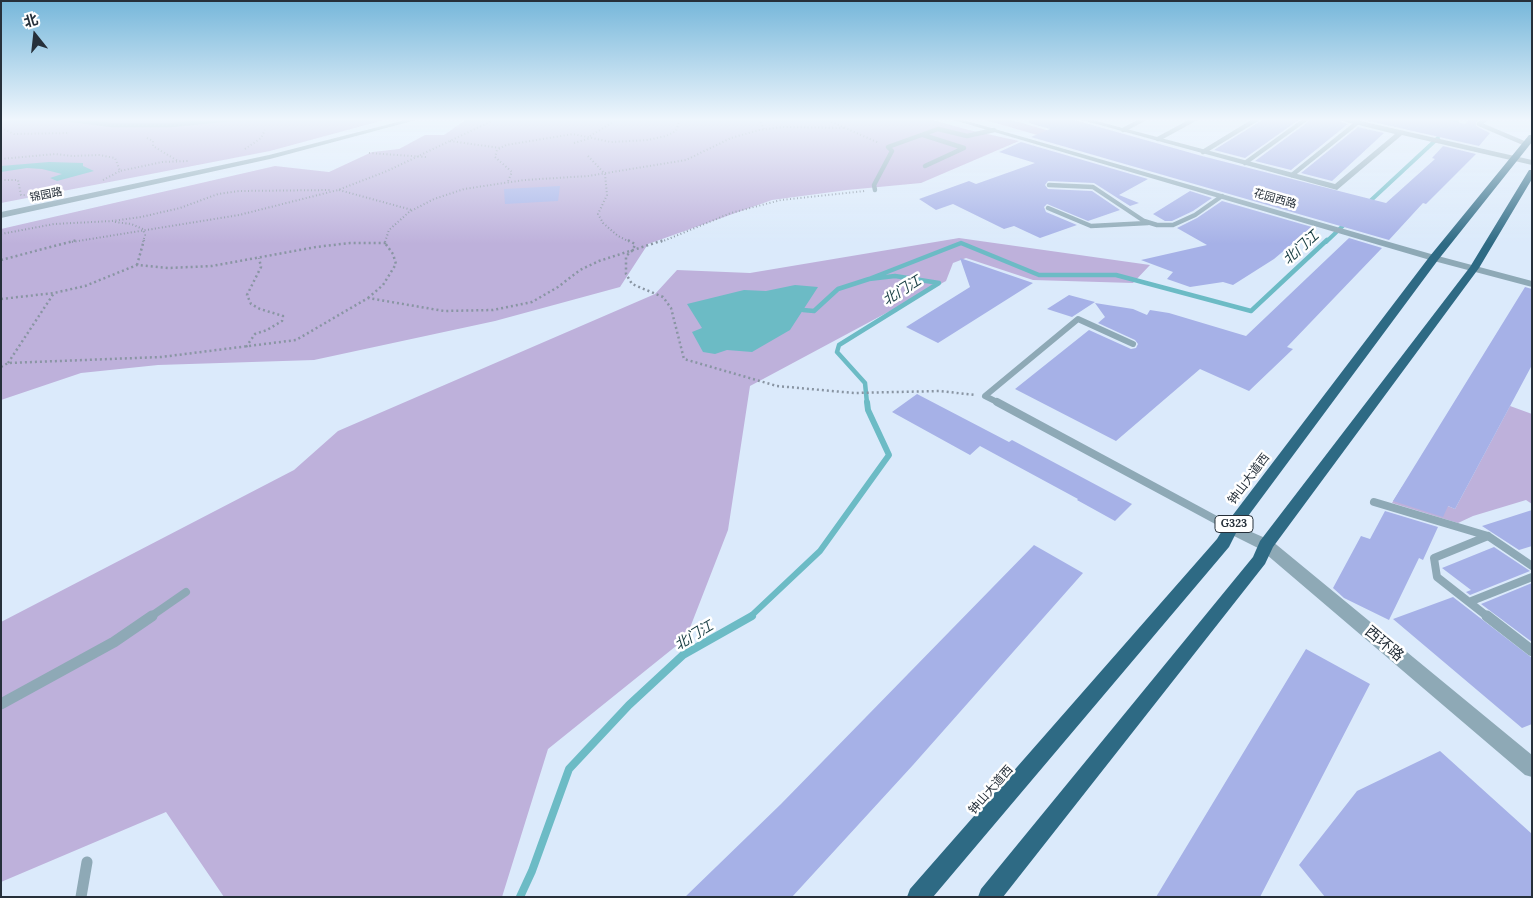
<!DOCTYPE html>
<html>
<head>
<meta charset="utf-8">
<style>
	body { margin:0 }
	#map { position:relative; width:1533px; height:898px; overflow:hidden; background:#dbeafb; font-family:Lora,"Noto Sans SC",serif }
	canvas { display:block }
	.frame { position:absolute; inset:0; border:2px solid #26303a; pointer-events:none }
	.north { position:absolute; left:10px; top:10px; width:50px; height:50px; -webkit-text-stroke:4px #fff; paint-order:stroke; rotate:344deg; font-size:14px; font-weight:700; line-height:20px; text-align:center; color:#26303a }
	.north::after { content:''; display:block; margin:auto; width:18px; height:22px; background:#26303a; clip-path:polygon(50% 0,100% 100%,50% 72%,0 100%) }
</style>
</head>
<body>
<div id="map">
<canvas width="1533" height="898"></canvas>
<div class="frame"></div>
<div class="north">北</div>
</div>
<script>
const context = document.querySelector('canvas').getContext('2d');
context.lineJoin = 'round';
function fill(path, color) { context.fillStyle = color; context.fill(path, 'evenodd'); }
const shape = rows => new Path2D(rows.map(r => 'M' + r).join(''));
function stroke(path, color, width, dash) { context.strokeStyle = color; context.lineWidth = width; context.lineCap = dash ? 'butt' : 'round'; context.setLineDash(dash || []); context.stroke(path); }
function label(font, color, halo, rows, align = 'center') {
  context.font = font + ' Lora,"Noto Sans SC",serif'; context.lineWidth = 5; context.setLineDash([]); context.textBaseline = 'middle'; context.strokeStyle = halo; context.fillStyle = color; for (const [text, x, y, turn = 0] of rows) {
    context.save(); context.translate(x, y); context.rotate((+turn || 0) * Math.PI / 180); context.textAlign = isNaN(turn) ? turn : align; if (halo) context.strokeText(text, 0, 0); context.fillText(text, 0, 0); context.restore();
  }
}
fill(shape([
	[1,119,388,119,270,151,1,203],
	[467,119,929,119,969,130,1019,141,921,183,847,190,772,200,648,244,620,287,495,321,314,360,158,365,81,373,1,400,1,229,275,166,329,172,372,152,399,149,425,135,444,135],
	[981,119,1008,119,1064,135,1055,140],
	[959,238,1150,265,1133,283,1033,280,966,258,953,263,946,281,750,386,728,530,686,638,548,749,502,897,224,897,166,812,1,882,1,622,294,470,338,431,655,294,677,270,750,273],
	[1510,406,1532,414,1532,504,1526,500,1473,516,1458,523,1392,503,1402,487,1455,509]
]), '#beb1db');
fill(shape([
	[49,162,83,163,83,166,94,171,57,181,50,178,62,174,42,169,27,168,1,172,1,166],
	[795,285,818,287,790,330,752,352,727,350,715,354,703,352,692,332,702,328,687,304,744,290,766,291]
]), '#6cbbc5');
stroke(shape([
	[1445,119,1457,122,1453,126],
	[1368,203,1438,138],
	[1326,242,1348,221]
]), '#6cbbc5', 4);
stroke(shape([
	[803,310,814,311,838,289,869,279],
	[867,403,865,383,837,352,839,345,939,283,895,276,869,279,961,243,1039,275,1116,275,1251,311,1327,240]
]), '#6cbbc5', 4.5);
stroke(shape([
	[750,617,820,551,889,455,868,410,867,402]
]), '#6cbbc5', 6);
stroke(shape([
	[520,897,532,871,569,769,629,705,683,655,752,616]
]), '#6cbbc5', 8);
fill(shape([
	[1030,119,1071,119,1202,156,1386,203,1435,159,1432,158,1443,146,1476,154,1426,204,1423,203,1389,240,1031,137,1050,129,1029,123],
	[1264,119,1300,119,1245,158,1214,150],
	[1310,119,1340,119,1341,122,1348,124,1291,170,1255,161,1308,122],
	[1360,119,1442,119,1465,124,1470,119,1480,119,1476,122,1476,126,1490,133,1479,146],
	[1358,127,1384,133,1332,181,1301,173],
	[1021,142,1148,179,1119,195,1139,203,1130,206,1094,183,1048,181,1045,185,1048,189,1092,191,1120,210,1088,221,1047,204,1044,207,1046,212,1077,225,1040,238,1014,226,1004,229,953,204,936,210,919,199,969,181,976,184,1035,163,999,152],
	[560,186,558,201,505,204,504,189],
	[1190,191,1212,198,1193,211,1172,221,1165,221,1153,214],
	[1222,201,1312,227,1274,259,1233,285,1223,282,1190,287,1167,279,1173,272,1141,260,1207,245,1177,228,1197,218],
	[1349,238,1382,248,1287,347,1293,349,1249,391,1200,369,1116,441,1015,389,1089,330,1131,349,1136,348,1138,344,1135,340,1098,323,1105,317,1095,303,1133,309,1147,315,1150,310,1169,313,1246,336],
	[960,258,1033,283,938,343,906,327,970,287],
	[1525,287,1532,289,1532,365,1455,509,1448,506,1443,517,1393,501],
	[1069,295,1095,302,1072,317,1047,309],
	[917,394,1009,442,1012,440,1132,504,1115,521,1077,500,1078,499,980,446,970,455,892,412],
	[1532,510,1532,546,1519,550,1482,526],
	[1385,511,1438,527,1423,560,1419,558,1389,620,1344,598,1333,588,1361,536,1370,539],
	[1034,545,1083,573,913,765,792,897,685,897,781,804],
	[1494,547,1530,571,1470,595,1466,592,1471,590,1442,568],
	[1532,583,1532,642,1481,604],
	[1453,597,1532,658,1532,724,1522,728,1393,619],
	[1306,649,1370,684,1260,897,1156,897],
	[1440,751,1532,834,1532,897,1325,897,1299,865,1357,791]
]), '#a6b1e7');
stroke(shape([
	[759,119,764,129],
	[825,119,879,143],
	[1,128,14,134,69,133],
	[590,136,618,119],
	[147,138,153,141,153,146,178,161],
	[450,141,500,148],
	[574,143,591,138],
	[245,149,261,138,265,130],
	[369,153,426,157],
	[588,156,605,174,607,195,598,214,603,223,618,236,630,242],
	[1,159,55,154,72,156,99,155,115,158,120,171,162,162,188,161],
	[1,180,18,180,21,195,26,195],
	[103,180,120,171],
	[508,181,512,172,495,157,497,150,506,145,573,134,611,142,648,140,666,136,676,131,680,119],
	[339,190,412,210],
	[115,222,131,224,143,229,145,235,143,242],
	[1,234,54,224,112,221,141,217,180,208,218,194,239,191,331,190],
	[72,242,239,215,338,190,387,171,496,119],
	[385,242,389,230,409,212,434,199,464,189,524,180,588,176,686,160,731,138,759,130,783,127,844,128],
	[661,242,731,213,781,200,865,191]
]), '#8995a3', 2, [1, 2.5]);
stroke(shape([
	[628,240,635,244,633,250,626,256,626,274,632,284,663,297,671,308,684,359,777,386,854,393,940,391,975,395],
	[1,260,77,240],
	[137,265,144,240],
	[368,298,383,285,396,264,393,254,385,243],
	[1,299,54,293,85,286,137,265,168,268,212,266,316,247,350,243,385,243,386,240],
	[246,347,255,334,267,330,282,321,283,316,260,309,251,304,247,295,261,267,259,258],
	[8,363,54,293],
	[1,367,8,363,161,357,296,340,368,298,444,311,493,310,532,302,558,287,580,270,599,261,664,240]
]), '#8995a3', 2.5, [2, 3]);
stroke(shape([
	[65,119,112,125,171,125,231,119],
	[1486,119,1479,124,1526,144],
	[1123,130,1144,119],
	[923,135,964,148,925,166],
	[1158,139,1195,119],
	[1203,152,1257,119],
	[1245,163,1306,119],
	[1292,175,1358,122],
	[1049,185,1093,187,1144,221,1157,225,1173,225,1195,215,1222,196],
	[875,190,874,185,892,151,888,147,938,129,967,136,994,130],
	[1048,208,1091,226,1148,223]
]), '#8ea9b6', 4.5);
stroke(shape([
	[999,403,985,396,1078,319,1133,344]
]), '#8ea9b6', 6);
stroke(shape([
	[997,402,1231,528],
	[1374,502,1488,536,1532,566],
	[1488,536,1434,558,1437,577,1488,617],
	[1469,602,1532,577],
	[150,617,186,592]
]), '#8ea9b6', 8);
stroke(shape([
	[1487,616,1532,651],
	[1,704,114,642,152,616],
	[81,897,87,862]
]), '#8ea9b6', 11);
fill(shape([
	[1078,119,1089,119,1335,184,1395,134,1342,121,1342,119,1352,119,1532,160,1532,165,1402,135,1337,190,1078,119]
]), '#8ea9b6');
fill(shape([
	[409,119,420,119,270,159,1,218,1,212,269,155,409,119],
	[950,119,960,119,1438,256,1532,281,1532,287,1430,260,950,119],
	[1231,523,1272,541,1532,755,1532,777,1525,775,1260,549,1226,532,1223,528,1226,524,1231,523]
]), '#8ea9b6');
fill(shape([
	[1529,135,1532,135,1532,142,1438,260,1237,531,1229,547,933,897,907,897,910,889,1217,539,1226,524,1430,256,1529,135],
	[1529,170,1532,170,1532,179,1479,268,1273,547,1265,564,1003,897,978,897,981,889,1253,557,1260,541,1470,267,1529,170]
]), '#2e6a84');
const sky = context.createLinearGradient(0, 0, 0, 244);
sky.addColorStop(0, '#76b7da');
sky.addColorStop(0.49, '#eff6fd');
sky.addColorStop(1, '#eff6fd00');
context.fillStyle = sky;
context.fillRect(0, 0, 1533, 244);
label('11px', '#26303a', '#fff', [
	["锦园路",46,195,-11],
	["花园西路",1275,199,16]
]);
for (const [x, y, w] of [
	[1234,524,38]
]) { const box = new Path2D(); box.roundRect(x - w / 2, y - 8.5, w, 17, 4); context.fillStyle = '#fff'; context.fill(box); stroke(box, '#26303a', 1); }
label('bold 11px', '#26303a', null, [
	["G323",1234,524]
]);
label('12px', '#26303a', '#fff', [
	["钟山大道西",1249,479,-53],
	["钟山大道西",991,790,-49]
]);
label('italic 14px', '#173d42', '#fff', [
	["北门江",1301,248,-42],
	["北门江",902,291,-32],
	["北门江",694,636,-31]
]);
label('15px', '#26303a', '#fff', [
	["西环路",1384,644,40]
]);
</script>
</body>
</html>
